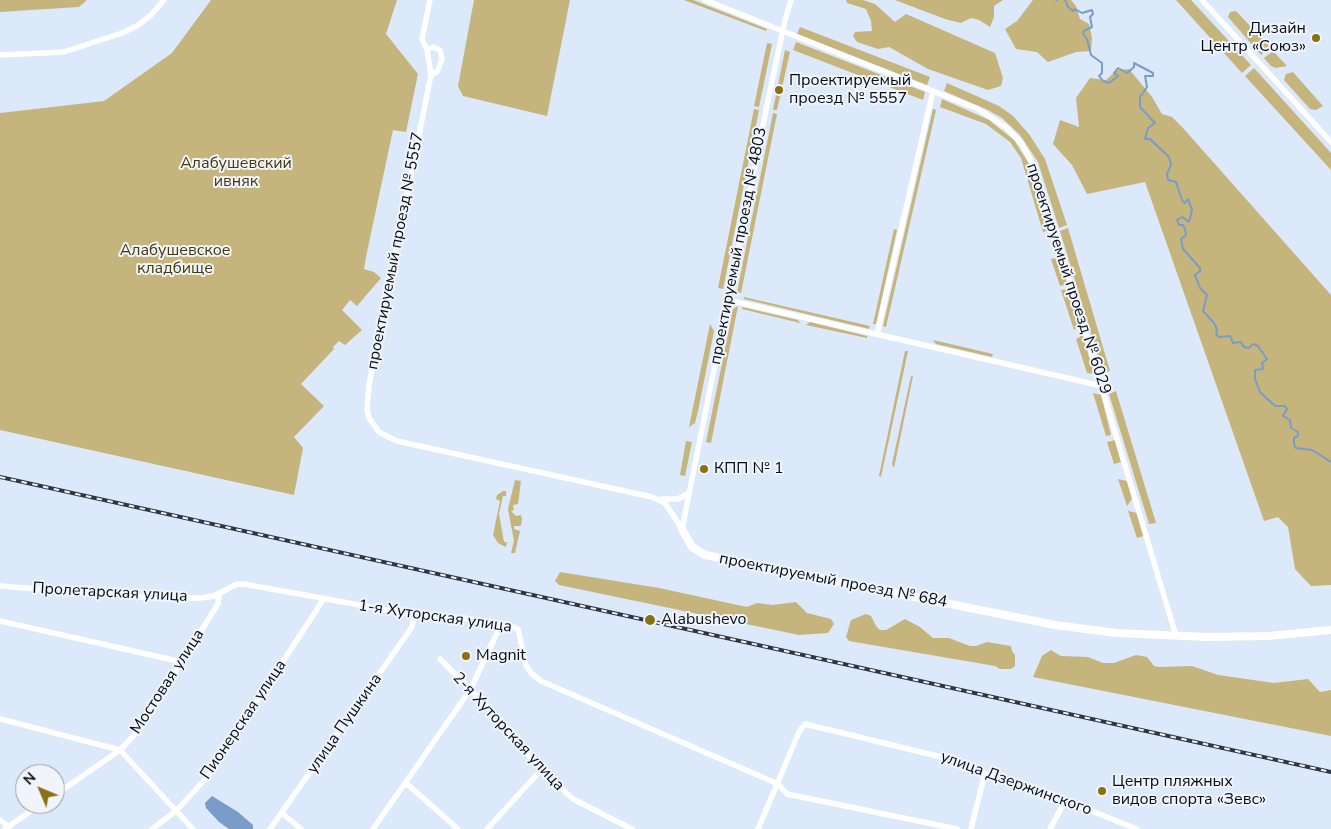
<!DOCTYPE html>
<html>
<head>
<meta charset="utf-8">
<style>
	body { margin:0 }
	#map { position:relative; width:1331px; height:829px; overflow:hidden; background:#dce9fa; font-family:"Nunito Sans",sans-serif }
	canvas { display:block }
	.north { position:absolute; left:15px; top:764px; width:50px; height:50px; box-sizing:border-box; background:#f1f5fb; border:1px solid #93989f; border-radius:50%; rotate:315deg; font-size:14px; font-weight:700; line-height:20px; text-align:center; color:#060c15 }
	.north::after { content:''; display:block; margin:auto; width:18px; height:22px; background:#897012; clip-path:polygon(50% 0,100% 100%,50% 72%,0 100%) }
</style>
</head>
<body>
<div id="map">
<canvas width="1331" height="829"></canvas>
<div class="north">N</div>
</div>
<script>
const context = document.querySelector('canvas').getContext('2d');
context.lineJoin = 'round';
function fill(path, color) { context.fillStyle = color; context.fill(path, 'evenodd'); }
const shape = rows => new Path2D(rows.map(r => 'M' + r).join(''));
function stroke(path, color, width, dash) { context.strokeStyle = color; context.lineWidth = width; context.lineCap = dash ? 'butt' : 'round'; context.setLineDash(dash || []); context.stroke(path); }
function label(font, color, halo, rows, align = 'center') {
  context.font = font + ' "Nunito Sans",sans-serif'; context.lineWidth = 4; context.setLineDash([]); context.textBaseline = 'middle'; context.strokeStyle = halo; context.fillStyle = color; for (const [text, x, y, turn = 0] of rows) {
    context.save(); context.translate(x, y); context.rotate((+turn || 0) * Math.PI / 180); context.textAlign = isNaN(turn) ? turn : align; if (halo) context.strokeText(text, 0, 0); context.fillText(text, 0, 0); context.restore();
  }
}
fill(shape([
	[0,0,87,0,79,7,0,12],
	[211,0,397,0,386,34,418,74,406,132,393,130,367,252,364,269,374,272,381,278,357,306,350,300,342,310,362,330,345,345,339,341,333,347,334,349,301,384,324,406,294,437,303,448,294,495,0,430,0,113,104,101,172,53],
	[474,0,570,0,547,116,463,96,458,86],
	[684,0,693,0,767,29,766,31],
	[846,0,863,0,875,4,895,22,906,14,995,53,1003,78,1001,86,988,90,928,69,889,47,878,49,857,42,853,36,855,32,872,31,871,21,866,9,847,3],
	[895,0,1003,0,994,6,994,17,990,27,979,20,971,18,961,23,945,19],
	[1033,0,1071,0,1076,6,1080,19,1089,24,1092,38,1091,51,1076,52,1048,62,1037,52,1016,49,1005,29,1017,21],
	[1176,0,1191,0,1251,65,1242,73],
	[1236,11,1270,47,1261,55,1228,17,1230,12],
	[800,27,930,77,927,85,797,34],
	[796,42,925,92,923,100,793,50],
	[767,43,772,44,759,107,754,106],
	[785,50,790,52,777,110,773,110],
	[1273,51,1287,66,1276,68,1271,66,1264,58],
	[1254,68,1331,153,1331,170,1245,76],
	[1129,69,1152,97,1162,114,1172,117,1183,128,1331,295,1331,585,1311,586,1295,569,1288,527,1278,517,1264,521,1145,182,1087,194,1072,165,1053,144,1060,120,1079,127,1076,98,1090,78,1106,80,1117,70],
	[1293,72,1323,106,1316,110,1310,109,1284,80,1286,74],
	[947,83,999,106,1013,116,1029,134,1045,159,1067,225,1059,228,1038,162,1020,135,1002,118,988,110,944,91],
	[942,99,989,120,1014,140,1031,167,1051,230,1043,232,1021,158,1010,142,986,124,940,107],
	[754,109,759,110,723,289,718,288],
	[933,109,936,110,886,327,883,326],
	[773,113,777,114,741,293,737,292],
	[1068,228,1110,371,1103,373,1060,231],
	[894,229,897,230,876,324,873,324],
	[1056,258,1060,260,1067,284,1060,286,1051,259],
	[1069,289,1080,326,1074,330,1061,290],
	[744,297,870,326,869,329,744,299],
	[738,306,711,443,706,442,733,309],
	[742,307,798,320,800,323,742,309],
	[810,322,867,336,867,338,806,325],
	[710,324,714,331,698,411,695,423,689,427],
	[1079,332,1082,333,1094,374,1087,373,1076,339,1080,337],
	[933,340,993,354,992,357,936,344],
	[905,351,908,351,881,477,879,476],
	[911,376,913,376,894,468,892,464],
	[1116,391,1156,523,1149,524,1109,394],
	[1093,393,1101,395,1111,435,1106,436],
	[1115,440,1121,462,1114,464,1107,442],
	[686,441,692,442,685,476,680,475],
	[1118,479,1127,481,1132,499,1127,506],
	[515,480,521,481,518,504,513,505,514,510,511,511,516,516,521,515,522,519,521,526,514,526,514,529,520,531,515,553,511,553,514,541,508,509],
	[503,491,506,491,506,496,503,496,499,514,504,542,507,542,506,547,498,543,493,535,500,501,496,499,497,495],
	[1128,511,1137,513,1144,536,1137,538],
	[560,572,659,588,747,607,757,603,773,605,796,602,807,613,831,619,834,624,828,633,799,635,559,585,555,581],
	[866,614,871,616,876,626,880,630,886,630,905,619,920,627,933,638,949,638,970,646,976,646,987,642,1011,646,1012,651,1015,655,1015,666,1011,669,1000,669,995,666,849,641,846,637,851,620],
	[1051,650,1061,656,1088,657,1103,663,1114,663,1136,655,1147,657,1154,666,1159,667,1192,666,1218,675,1274,683,1308,679,1320,692,1331,690,1331,736,1033,677,1042,656]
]), '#c5b47c');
fill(shape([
	[212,796,238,812,253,825,253,829,229,829,219,822,206,808,205,803]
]), '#799cc9');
stroke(shape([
	[1056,0,1057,0],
	[1065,0,1068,7,1073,11,1075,9,1082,13,1092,10,1093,14,1090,17,1092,27,1084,31,1083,34,1087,39,1091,55,1102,63,1102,73,1099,76,1103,81,1109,83,1118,76,1114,73,1118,68,1127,73,1134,67,1134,63,1153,73,1153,76,1145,76,1147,87,1140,97,1140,107,1155,123,1148,128,1145,139,1150,139,1169,157,1171,165,1167,174,1168,180,1176,182,1182,200,1185,203,1188,199,1192,210,1189,222,1182,217,1177,220,1179,225,1183,225,1185,229,1186,235,1181,239,1183,249,1200,268,1200,271,1195,275,1200,288,1207,295,1203,311,1214,323,1217,329,1216,334,1219,337,1230,336,1233,343,1241,342,1244,347,1249,348,1253,344,1258,346,1267,359,1262,363,1263,369,1255,370,1255,379,1260,392,1275,406,1285,406,1287,409,1283,416,1290,420,1291,428,1298,432,1298,436,1294,438,1294,444,1296,448,1312,450,1331,462]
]), '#799cc9', 2);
stroke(shape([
	[705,0,978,109,1007,128,1022,144,1033,165,1055,231,1176,636],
	[1202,0,1331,142],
	[427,50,422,39,430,0],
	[0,55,64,52,122,33,137,26,151,15,164,0],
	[431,75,437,72,442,59,440,50,433,47,427,50,431,75,369,385,367,410,369,418,379,432,397,441,652,497,665,503,682,529],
	[728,300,1102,386],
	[877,334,933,91],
	[662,499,678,499,689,493],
	[682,529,766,110,785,20,791,0],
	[0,586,152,598,201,598,214,596,237,584,244,584,415,615,463,618,490,622,499,629],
	[0,621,182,662],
	[440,659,486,705,541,770,573,799,632,829],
	[0,719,120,750,193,829],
	[406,783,458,829],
	[55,795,120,750,138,731,218,604,219,594],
	[283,814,301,829],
	[0,820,9,827],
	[5,829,41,804],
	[152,829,176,811,209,775,323,600],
	[270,829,412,627,415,615],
	[373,829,470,690,499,629,505,624,518,629,526,665,531,673,541,681,778,784,787,794,957,829],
	[487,829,541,770],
	[758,829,799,732,805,724,954,760,985,773,1042,791,1137,829],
	[971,829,985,773],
	[1050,829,1065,801]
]), '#fff', 5.5);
stroke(shape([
	[682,529,692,547,705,555,1055,625,1117,633,1207,637,1269,636,1331,630]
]), '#fff', 8);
const rail = shape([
	[0,477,1331,772]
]);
stroke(rail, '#2f3641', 4);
stroke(rail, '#f1f5fb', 2, [5.5]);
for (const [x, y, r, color] of [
	[1316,38,5,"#897012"],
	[779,90,5,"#897012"],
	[704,469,5,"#897012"],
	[650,620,6,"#897012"],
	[466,656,5,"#897012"],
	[1102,791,5,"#897012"]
]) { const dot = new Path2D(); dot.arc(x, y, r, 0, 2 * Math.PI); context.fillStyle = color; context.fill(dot); stroke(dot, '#f1f5fb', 2); }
label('16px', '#060c15', '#f1f5fb', [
	["Дизайн",1306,29,"right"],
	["Центр «Союз»",1306,47,"right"],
	["Проектируемый",789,81],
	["проезд № 5557",789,99],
	["КПП № 1",714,469],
	["Alabushevo",661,620],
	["Magnit",476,656],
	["Центр пляжных",1112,782],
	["видов спорта «Зевс»",1112,800]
], 'left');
label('16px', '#463909', '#f1f5fb', [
	["Алабушевский",236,164],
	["ивняк",236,182],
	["Алабушевское",175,251],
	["кладбище",175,269]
]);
label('16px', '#060c15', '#f1f5fb', [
	["проектируемый проезд № 4803",739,246,-79],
	["проектируемый проезд № 5557",396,251,-79],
	["проектируемый проезд № 6029",1068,279,72],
	["проектируемый проезд № 684",833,581,11],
	["Пролетарская улица",110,593,3],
	["1-я Хуторская улица",435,617,8],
	["Мостовая улица",168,682,-57],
	["Пионерская улица",244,720,-56],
	["улица Пушкина",345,724,-55],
	["2-я Хуторская улица",508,732,47],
	["улица Дзержинского",1016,784,20]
]);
</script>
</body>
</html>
